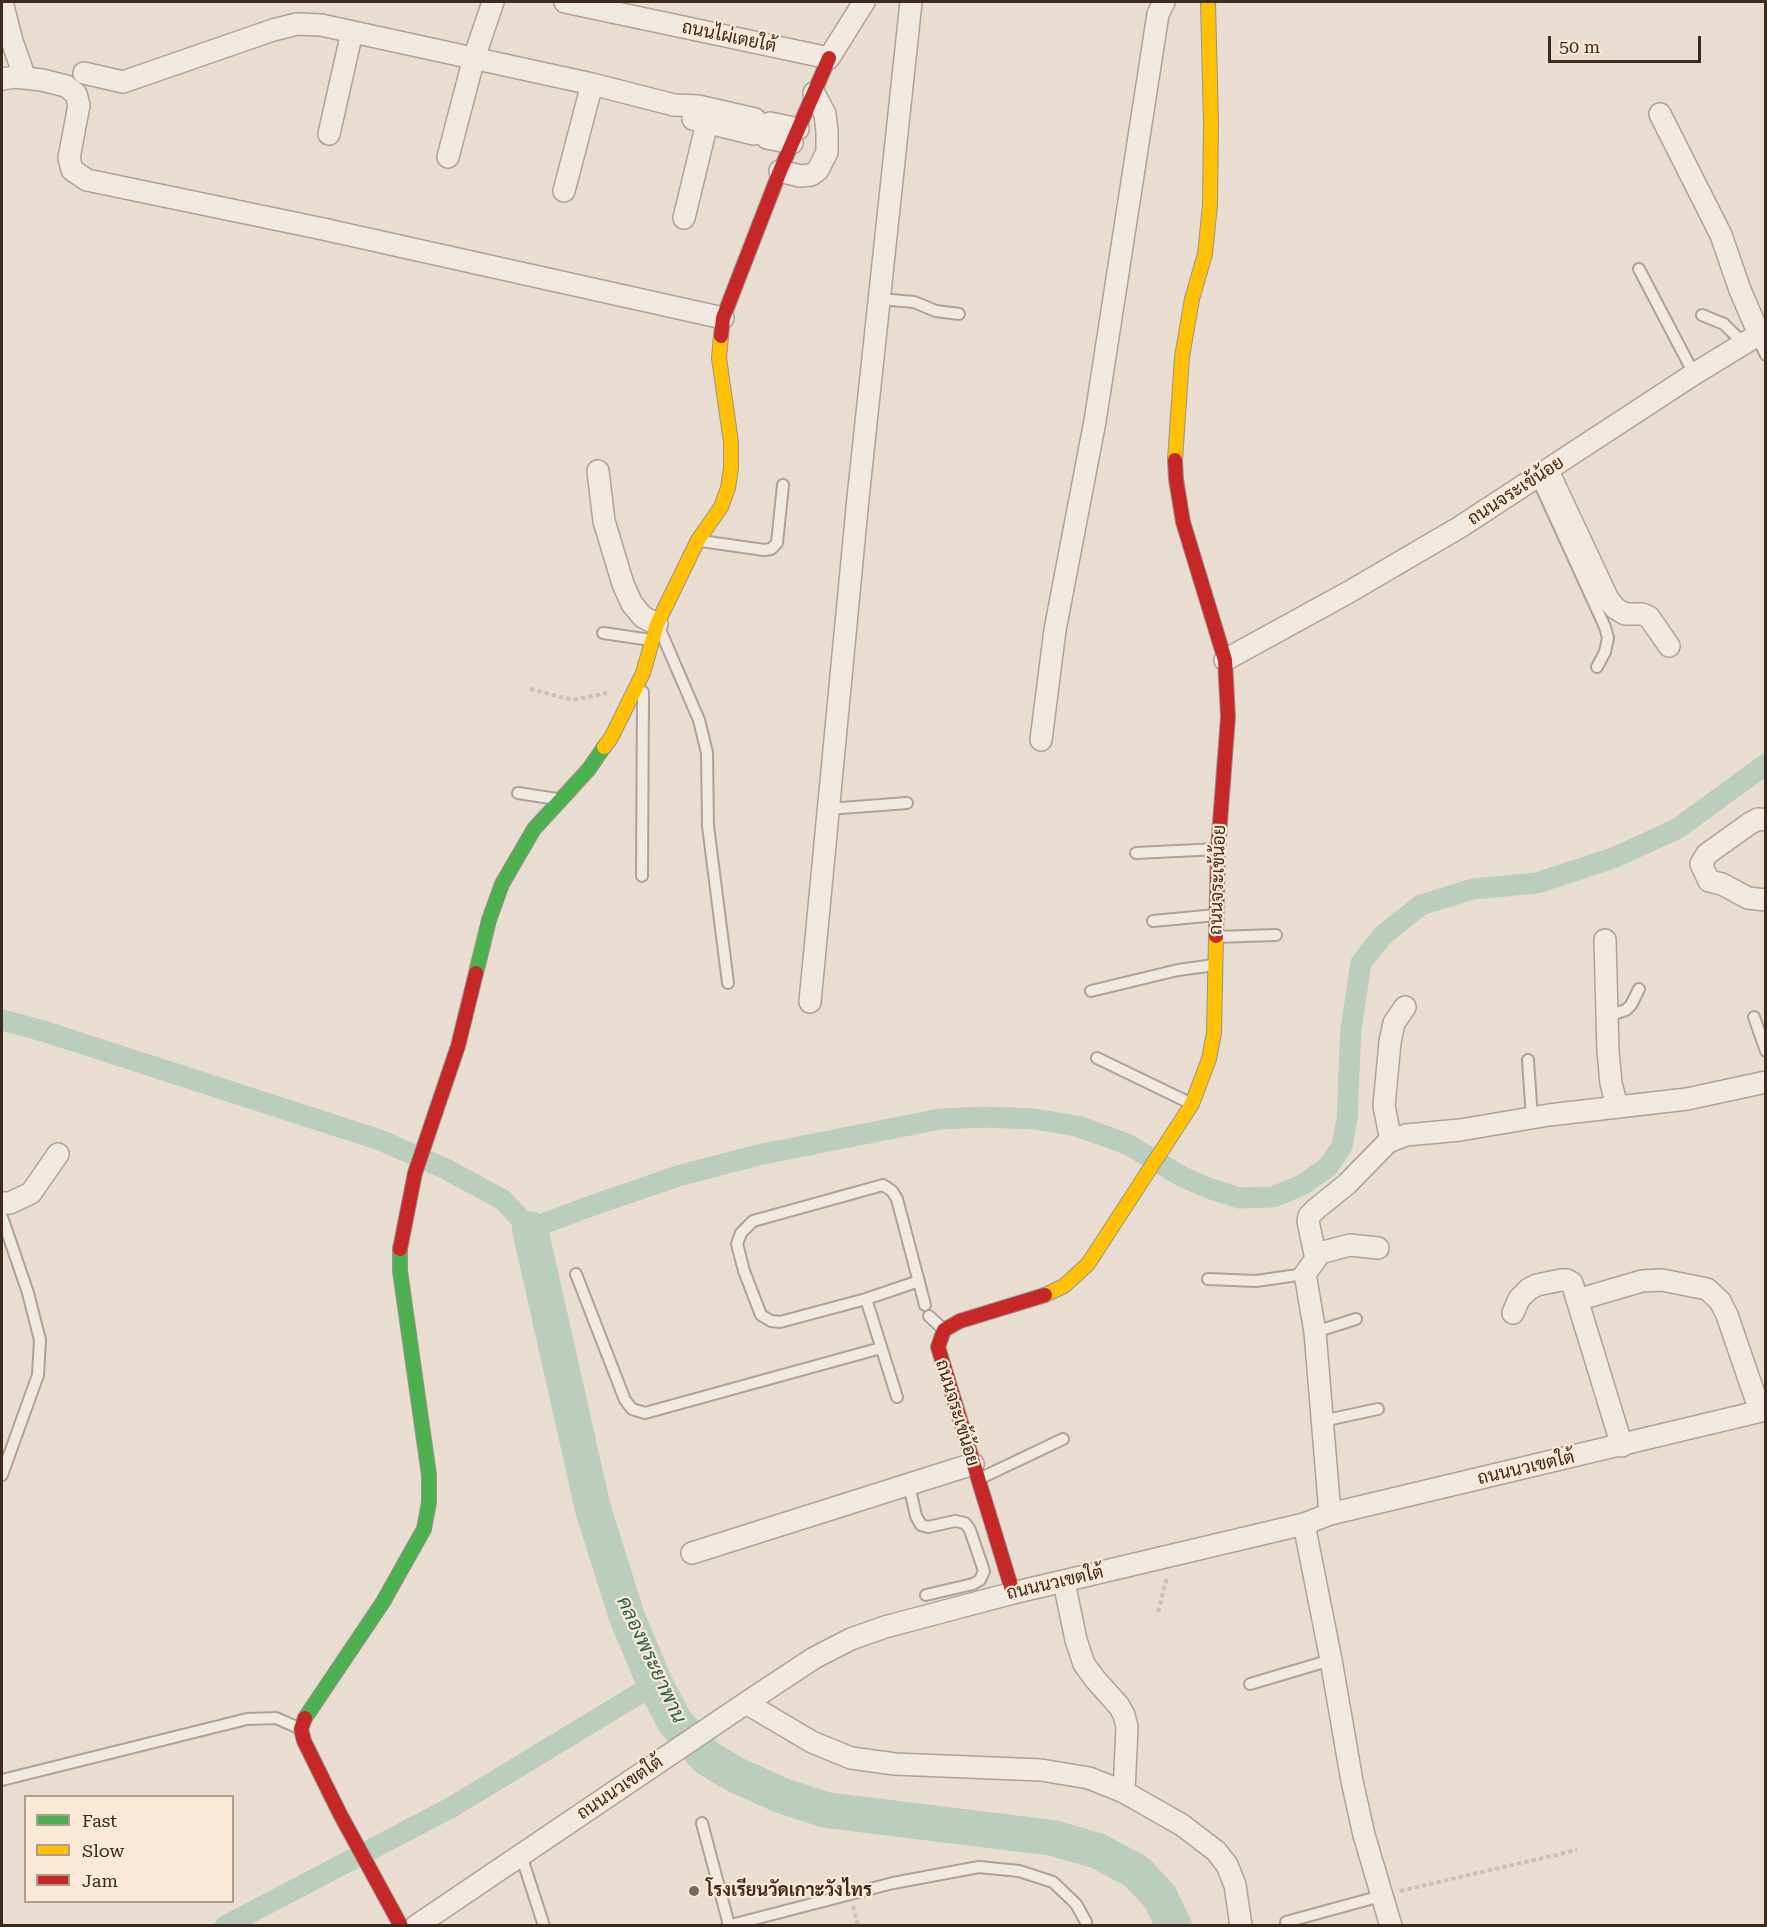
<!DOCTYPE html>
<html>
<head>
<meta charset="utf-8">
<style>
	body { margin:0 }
	#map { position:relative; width:1767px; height:1927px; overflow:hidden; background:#e8ddd0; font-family:"Roboto Serif",serif }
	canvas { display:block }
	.frame { position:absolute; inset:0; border:3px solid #3e291e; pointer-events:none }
	.legend { position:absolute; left:24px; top:1795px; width:210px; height:108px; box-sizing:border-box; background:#f9e9d5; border:2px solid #ae9c8c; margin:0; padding:8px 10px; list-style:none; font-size:18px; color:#3e291e }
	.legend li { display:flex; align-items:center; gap:12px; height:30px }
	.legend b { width:30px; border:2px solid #ae9c8c }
	.scale { position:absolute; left:1548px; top:36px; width:153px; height:27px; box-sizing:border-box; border:3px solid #3e291e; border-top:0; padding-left:8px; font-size:18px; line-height:21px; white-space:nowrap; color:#3e291e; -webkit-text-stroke:4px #f9e9d5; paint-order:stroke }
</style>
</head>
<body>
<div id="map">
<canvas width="1767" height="1927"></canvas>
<div class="frame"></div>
<ul class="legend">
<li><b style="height:8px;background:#4caf50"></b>Fast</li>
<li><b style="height:8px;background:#ffc107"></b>Slow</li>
<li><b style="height:8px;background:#c62828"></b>Jam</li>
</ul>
<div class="scale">50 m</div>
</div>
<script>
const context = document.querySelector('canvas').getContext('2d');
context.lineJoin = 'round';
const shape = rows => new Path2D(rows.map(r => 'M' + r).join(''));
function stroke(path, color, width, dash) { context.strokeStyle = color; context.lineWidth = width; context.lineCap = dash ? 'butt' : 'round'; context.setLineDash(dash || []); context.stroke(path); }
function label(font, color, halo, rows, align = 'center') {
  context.font = font + ' "Roboto Serif",Sarabun,serif'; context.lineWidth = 4.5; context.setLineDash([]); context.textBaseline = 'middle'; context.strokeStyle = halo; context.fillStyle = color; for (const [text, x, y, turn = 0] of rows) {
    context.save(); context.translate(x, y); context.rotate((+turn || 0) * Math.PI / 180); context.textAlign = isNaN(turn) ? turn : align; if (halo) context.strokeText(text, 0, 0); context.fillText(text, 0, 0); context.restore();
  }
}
stroke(shape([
	[2,1020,43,1031,380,1140,446,1169,503,1200,530,1229,585,1208,678,1176,758,1155,940,1119,986,1117,1034,1119,1077,1126,1127,1144,1181,1176,1208,1188,1239,1198,1273,1197,1302,1185,1328,1167,1342,1146,1347,1119,1351,1029,1361,963,1383,935,1421,905,1473,889,1537,883,1613,858,1677,829,1766,764],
	[225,1926,452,1807,655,1684]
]), '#bacdbf', 21);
stroke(shape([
	[530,1229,593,1509,627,1617,655,1684,675,1722,707,1758,736,1775,783,1796,826,1810,1053,1838,1098,1851,1137,1872,1160,1897,1174,1926]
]), '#bacdbf', 36);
const lane = shape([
	[1639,269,1694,374],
	[880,299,914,302,936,311,959,314],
	[1702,315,1724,324,1743,343],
	[1756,335,1766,355],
	[1537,478,1605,627,1608,638,1605,652,1597,667],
	[701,541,764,550,771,549,777,543,783,485],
	[661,632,699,720,707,753,708,826,728,983],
	[603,633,651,640],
	[518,793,557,799],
	[828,809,907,803],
	[1136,853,1218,849],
	[642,876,643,692],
	[1153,921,1216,915],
	[1216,937,1276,935],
	[1091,991,1178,970,1214,965],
	[1607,1016,1626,1010,1631,1005,1639,989],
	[1754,1017,1766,1051],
	[1097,1058,1192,1104],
	[1528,1060,1532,1118],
	[2,1217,28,1293,40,1340,38,1375,2,1475],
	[576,1274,625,1400,632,1409,645,1413,881,1348],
	[1208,1279,1256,1281,1305,1274],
	[919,1281,866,1299,780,1322,771,1321,761,1315,744,1271,737,1244,741,1233,753,1221,883,1185,892,1191,897,1199,925,1305],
	[866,1299,897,1397],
	[929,1316,944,1330],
	[1315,1332,1356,1319],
	[1322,1421,1378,1409],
	[979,1479,1063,1439],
	[909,1485,916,1516,921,1525,928,1527,955,1521,965,1523,970,1530,984,1571,980,1580,973,1584,926,1595],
	[1250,1684,1331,1660],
	[2,1780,247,1719,276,1718,301,1729],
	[702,1823,729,1925],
	[521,1855,544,1926],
	[1286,1922,1381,1896],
	[727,1926,893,1883,979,1867,1019,1871,1053,1882,1076,1904,1086,1922]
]);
const street = shape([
	[2,2,12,41,25,78],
	[565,2,829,58,864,2],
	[84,73,123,82,273,30,297,24,321,25,592,84,674,105,698,106,755,119],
	[2,79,15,77,42,80,66,86,76,94,79,105,69,158,72,170,87,180,323,229,723,318],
	[1660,114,1721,235,1740,290,1759,334],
	[693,119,754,134],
	[770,123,798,129],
	[329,134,352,32],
	[767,138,792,143],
	[448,157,474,58,493,2],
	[780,171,800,176,811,175,818,170,827,152,827,131,825,114,814,93],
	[564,191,592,84],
	[684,218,707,123,712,109],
	[598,471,604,521,623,584,632,604,643,617,657,624],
	[1548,471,1608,599,1615,608,1625,614,1642,614,1649,617,1669,646],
	[1225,660,1349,592,1460,527,1694,374,1766,330],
	[1041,740,1055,630,1095,421,1158,14,1164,2],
	[1766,820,1758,819,1749,824,1707,854,1701,864,1709,881,1722,884,1748,898,1766,900],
	[1605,940,1608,1051,1611,1083,1617,1107],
	[810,1002,858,498,911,2],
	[1391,1141,1384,1106,1390,1042,1394,1023,1405,1007],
	[2,1203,10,1203,31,1193,58,1154],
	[1316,1254,1350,1245,1378,1248],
	[1577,1300,1642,1281,1662,1280,1707,1289,1720,1301,1727,1315,1760,1411],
	[1513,1313,1519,1299,1529,1289,1537,1285,1561,1280,1567,1280,1572,1283,1622,1446],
	[1330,1514,1315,1332,1305,1274,1316,1259,1308,1221,1309,1216,1316,1209,1347,1184,1388,1142,1406,1135,1460,1130,1549,1115,1687,1099,1766,1082],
	[1304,1524,1331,1660,1352,1781,1364,1835,1391,1926],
	[692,1553,973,1464],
	[1064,1582,1076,1640,1084,1664,1095,1679,1119,1706,1124,1715,1127,1727,1124,1792],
	[746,1703,812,1742,851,1758,895,1764,1041,1770,1089,1778,1124,1792,1182,1825,1216,1851,1227,1865,1235,1885,1241,1926],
	[416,1926,746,1703,814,1658,851,1639,885,1627,1013,1593,1304,1524,1330,1514,1766,1410]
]);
const fast = shape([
	[476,973,489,920,502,884,534,829,589,769,604,747],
	[305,1718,383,1602,424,1529,429,1502,429,1475,400,1271,400,1249]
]);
const slow = shape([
	[1175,460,1182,357,1192,299,1205,254,1210,205,1211,123,1208,2],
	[604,747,611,738,643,673,657,624,698,540,721,507,728,488,731,468,731,442,719,358,721,336],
	[1045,1295,1064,1286,1088,1264,1192,1104,1209,1059,1214,1033,1216,936]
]);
const jam = shape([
	[721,336,723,318,780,171,829,58],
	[1175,460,1176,479,1183,522,1225,660,1228,717,1218,849,1216,936],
	[400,1249,415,1173,458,1046,476,973],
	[1013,1593,938,1347,944,1330,960,1321,1045,1295],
	[305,1718,301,1729,304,1741,340,1814,401,1926]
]);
stroke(lane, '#aea298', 14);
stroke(street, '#aea298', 24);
stroke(fast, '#9d9288', 16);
stroke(slow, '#9d9288', 16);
stroke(jam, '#9d9288', 16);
stroke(shape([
	[530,689,573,700,607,693],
	[1158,1612,1167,1577],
	[1400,1891,1577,1850],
	[853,1906,858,1926]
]), '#c9c0b7', 4, [4.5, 3]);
stroke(lane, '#f0e9e1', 10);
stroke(street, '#f0e9e1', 21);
stroke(fast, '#4caf50', 14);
stroke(slow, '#ffc107', 14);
stroke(jam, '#c62828', 14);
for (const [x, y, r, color] of [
	[694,1891,6,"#7a685c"]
]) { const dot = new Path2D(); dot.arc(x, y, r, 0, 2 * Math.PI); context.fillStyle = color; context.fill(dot); stroke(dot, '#f9e9d5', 2); }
label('18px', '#3e291e', '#f9e9d5', [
	["ถนนไผ่เตยใต้",729,37,12],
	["ถนนจระเข้น้อย",1516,491,-33],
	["ถนนจระเข้น้อย",1218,880,-88],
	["ถนนจระเข้น้อย",957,1413,73],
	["ถนนนวเขตใต้",1526,1468,-13],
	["ถนนนวเขตใต้",1055,1583,-13],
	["ถนนนวเขตใต้",620,1788,-34]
]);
label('bold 18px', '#3e291e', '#f9e9d5', [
	["โรงเรียนวัดเกาะวังไทร",706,1891]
], 'left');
label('italic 20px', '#2c6054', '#f9e9d5', [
	["คลองพระยาพาน",651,1660,65]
]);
</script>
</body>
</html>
